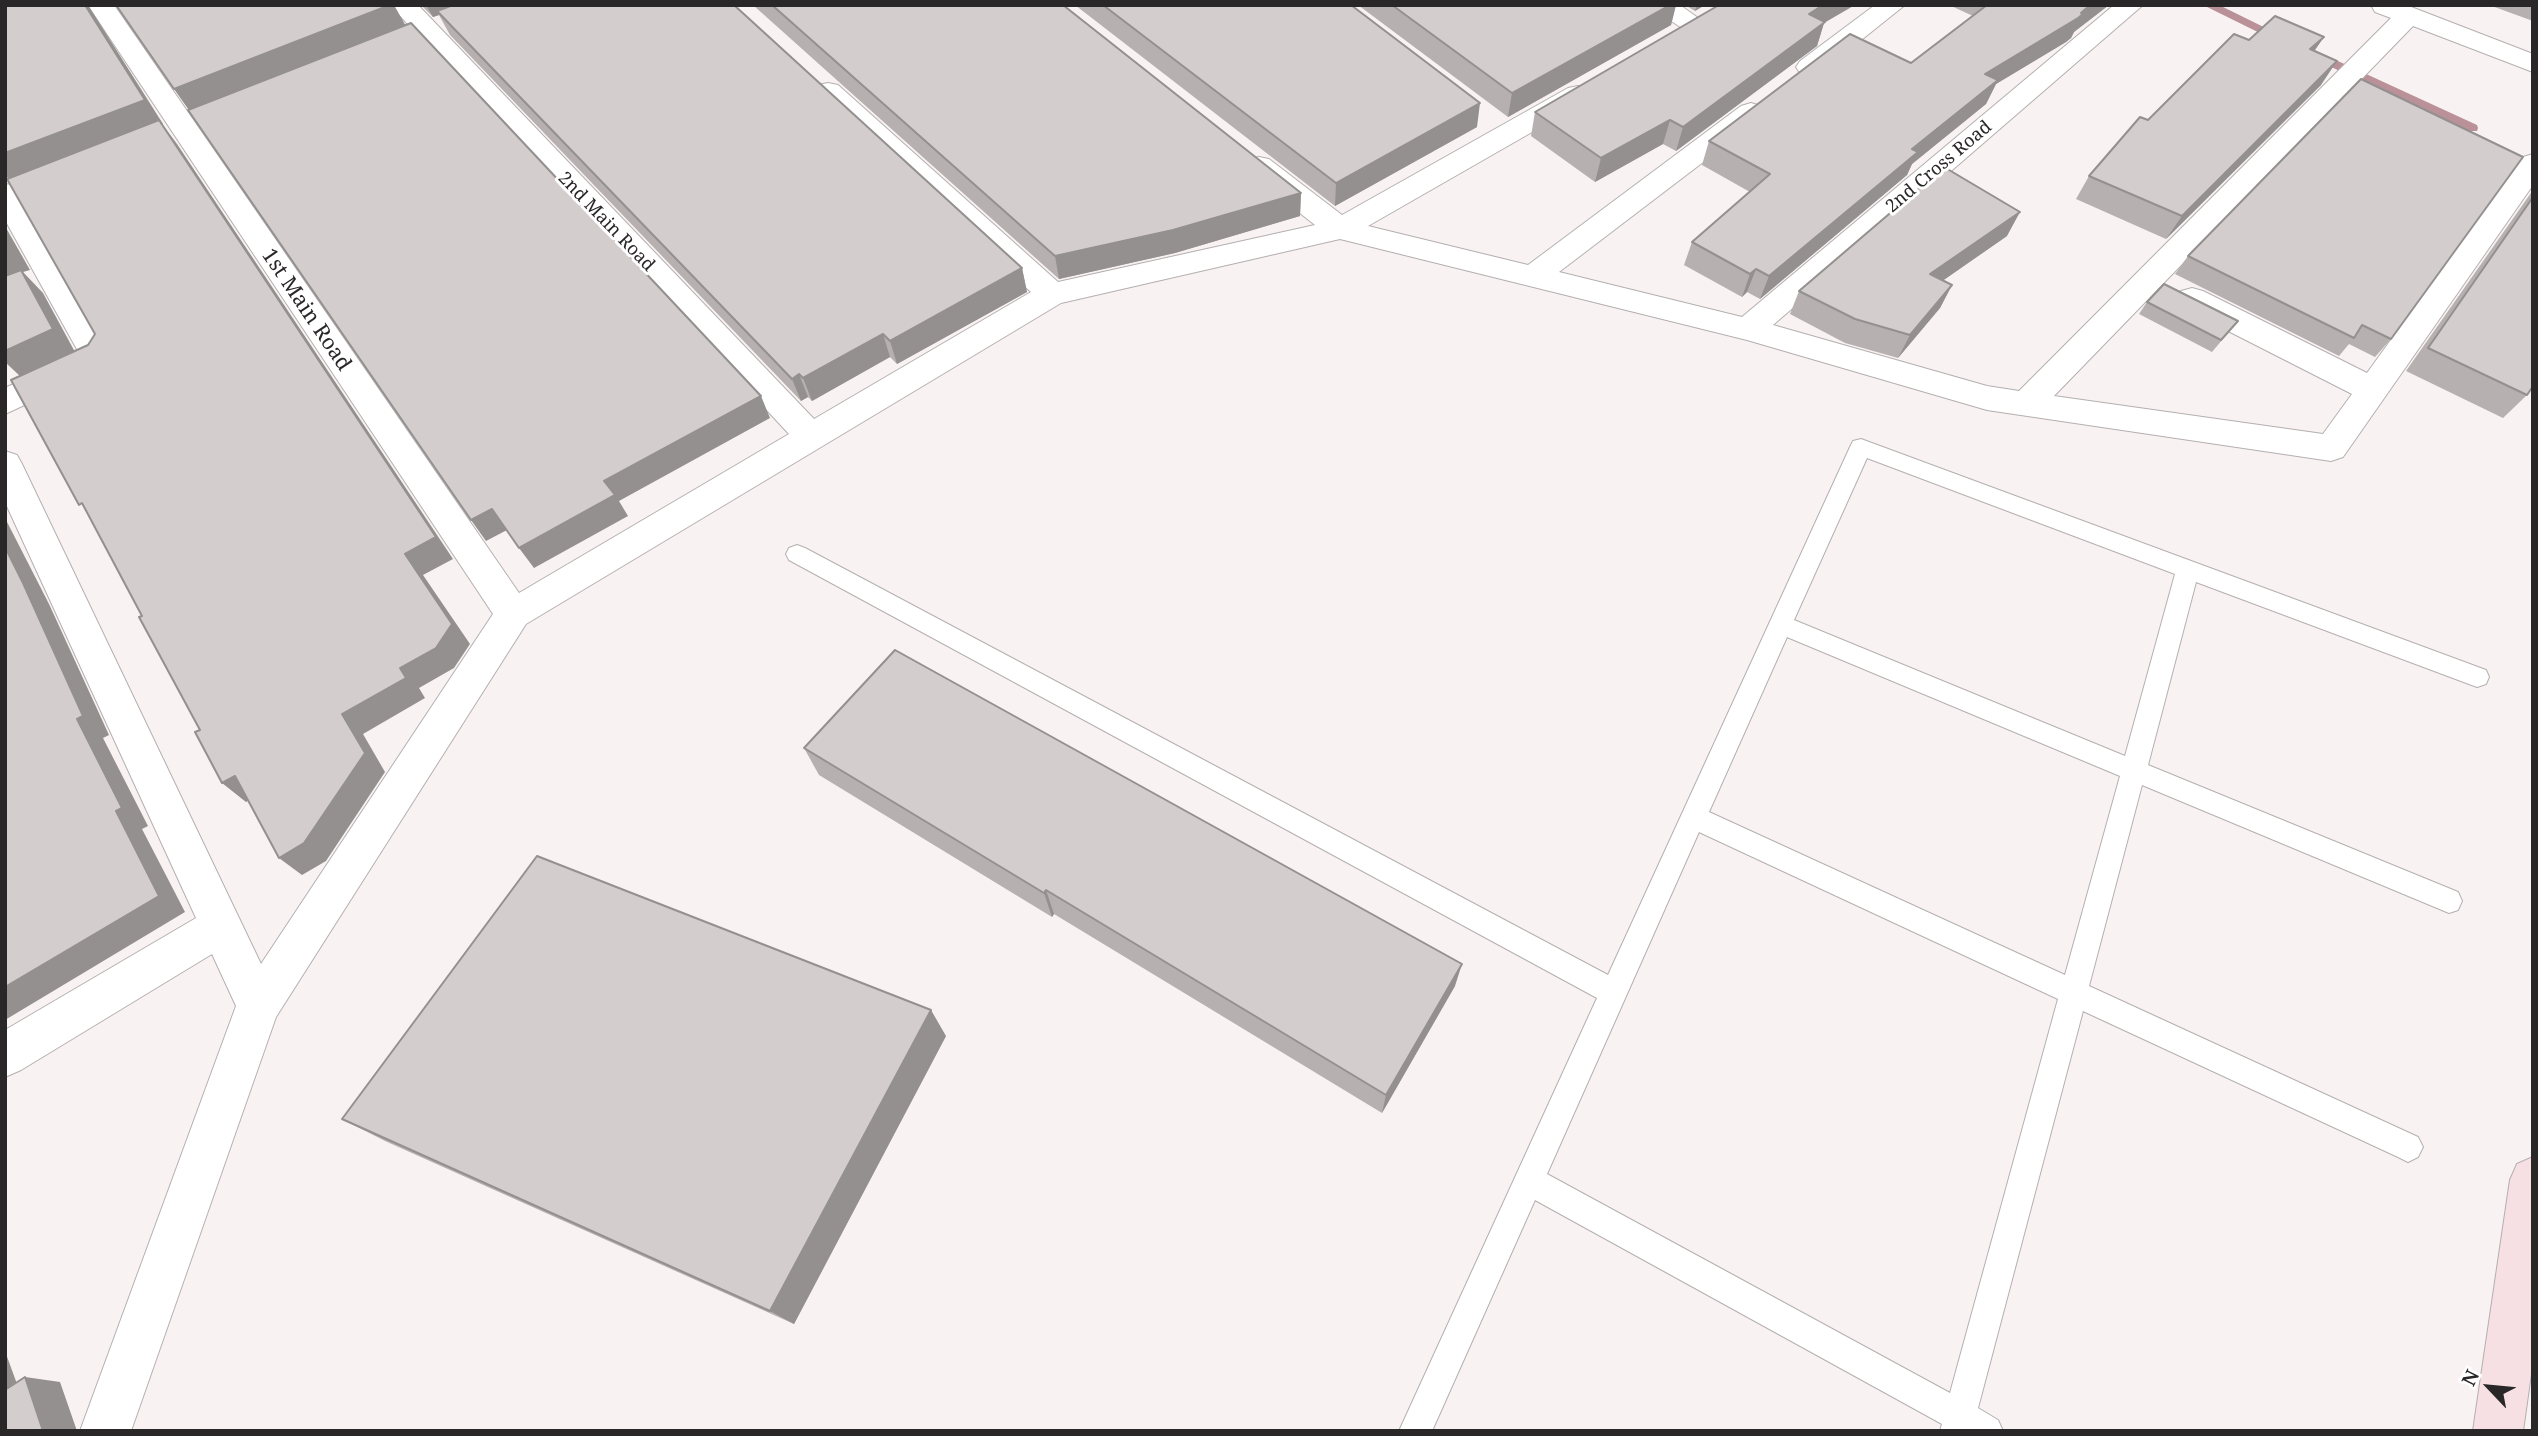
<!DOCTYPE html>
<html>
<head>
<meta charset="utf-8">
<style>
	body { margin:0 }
	#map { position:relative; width:2538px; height:1436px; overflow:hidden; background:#f9f2f3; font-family:"Noto Serif",serif }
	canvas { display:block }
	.frame { position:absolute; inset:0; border:7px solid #2a2728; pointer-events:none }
	.north { position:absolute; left:2454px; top:1352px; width:70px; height:70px; -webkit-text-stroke:5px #fff; paint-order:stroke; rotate:296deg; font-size:19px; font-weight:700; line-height:28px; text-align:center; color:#2a2728 }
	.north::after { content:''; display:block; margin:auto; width:24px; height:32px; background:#2a2728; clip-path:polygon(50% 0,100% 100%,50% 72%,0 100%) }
</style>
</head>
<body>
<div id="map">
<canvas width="2538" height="1436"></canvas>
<div class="frame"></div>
<div class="north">N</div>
</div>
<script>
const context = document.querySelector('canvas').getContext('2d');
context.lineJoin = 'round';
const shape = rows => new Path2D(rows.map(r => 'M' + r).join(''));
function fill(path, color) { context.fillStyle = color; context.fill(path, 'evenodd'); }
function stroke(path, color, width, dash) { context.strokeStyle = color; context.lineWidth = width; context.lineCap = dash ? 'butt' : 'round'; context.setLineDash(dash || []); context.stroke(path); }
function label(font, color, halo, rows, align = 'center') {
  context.font = font + ' "Noto Serif",serif'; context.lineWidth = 6; context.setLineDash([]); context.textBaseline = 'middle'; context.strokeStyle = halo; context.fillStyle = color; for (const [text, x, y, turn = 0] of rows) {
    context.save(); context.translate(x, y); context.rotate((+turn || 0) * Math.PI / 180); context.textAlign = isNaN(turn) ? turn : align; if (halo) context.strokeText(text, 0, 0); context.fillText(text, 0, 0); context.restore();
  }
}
fill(shape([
	[2203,5,2219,5,2288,39,2278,42,2203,5],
	[2314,50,2477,125,2478,128,2477,131,2467,131,2310,57,2308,54,2314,50]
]), '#ba9198');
const service = shape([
	[1861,439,2486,670,2489,677,2486,684,2477,687,2196,582,2148,765,2458,892,2462,901,2458,910,2449,913,2142,785,2089,986,2418,1137,2423,1147,2418,1157,2408,1162,2398,1157,2083,1011,1978,1408,1998,1420,2003,1431,1940,1431,1942,1424,1535,1200,1432,1431,1399,1431,1597,998,789,560,786,554,789,548,797,545,805,548,1608,975,1850,447,1853,441,1861,439],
	[1867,458,2175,574,2125,756,1794,620,1867,458],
	[1787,637,2120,776,2065,975,1709,812,1787,637],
	[1699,832,2058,999,1950,1393,1547,1174,1699,832]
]);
const minor = shape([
	[88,5,114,5,519,593,789,434,390,5,418,5,814,419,1031,292,818,97,814,91,818,85,828,83,838,85,1058,282,1315,225,1249,173,1245,166,1249,159,1259,157,1269,159,1342,215,1568,88,1578,86,1588,88,1592,94,1588,100,1368,226,1528,265,1741,106,1751,103,1761,106,1765,112,1761,118,1559,272,1742,317,2114,5,2143,5,1773,325,1987,386,2019,391,2391,18,2375,12,2371,5,2406,5,2533,54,2533,72,2413,26,2054,396,2323,434,2352,394,2181,307,2176,299,2181,291,2192,288,2203,291,2367,373,2523,157,2533,154,2533,185,2343,457,2331,461,1987,410,1747,340,1340,239,1061,303,526,624,276,1017,131,1431,80,1431,236,1006,212,954,21,1070,5,1077,5,1030,196,918,5,502,5,451,17,455,22,464,261,964,493,614,88,5],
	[1648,5,1680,5,1708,25,1704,31,1695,33,1686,31,1648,5],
	[1875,5,1905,5,1820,73,1800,73,1796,67,1800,61,1875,5],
	[64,167,74,169,79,176,74,183,25,202,114,358,109,366,5,414,5,388,79,353,5,220,5,184,12,185,64,167]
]);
const secondary = shape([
	[2533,1157,2533,1360,2523,1431,2473,1431,2510,1180,2517,1164,2533,1157]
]);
stroke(service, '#b5afb0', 2);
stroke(minor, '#b5afb0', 2);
stroke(secondary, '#b5afb0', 2);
fill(service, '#fff');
fill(minor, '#fff');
fill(secondary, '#f7e0e4');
fill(shape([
	[421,5,734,5,1022,268,1027,292,897,364,890,357,812,401,808,397,801,401,450,35,439,15,433,17],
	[753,5,1063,5,1301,193,1300,216,1175,253,1059,279],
	[1075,5,1351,5,1477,127,1335,206],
	[1358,5,1676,5,1671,25,1508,117],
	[1685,5,1705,5,1695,11],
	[1949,5,2109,5,2074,32,2071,38,2066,42,1996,84,1986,104,1912,164,1907,175,1760,299,1747,292,1742,297,1684,265,1692,242,1750,192,1702,165,1709,141,1911,63,1973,16],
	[2489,5,2533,5,2533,21],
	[1824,23,1817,46,1676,151,1663,144,1595,182,1531,136,1535,112],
	[2324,37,2314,51,2321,85,2166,239,2076,199,2089,176,2249,40],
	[2361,79,2391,339,2375,357,2349,344,2339,356,2175,274,2188,256],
	[2533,190,2533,386,2527,395,2503,418,2406,371],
	[2007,236,1943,280,1952,285,1940,308,1898,358,1845,343,1790,314,1799,291],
	[2147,302,2228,333,2212,352,2139,314],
	[804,748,1455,986,1382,1113,1054,914,1052,917,819,775],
	[946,1036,794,1324,385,1141,342,1119]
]), '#b6b0b1');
fill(shape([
	[85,5,88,5,163,124,162,124,177,144,453,559,423,575,470,644,454,668,419,688,425,698,363,734,385,772,326,861,302,875,279,858,365,753,12,182,5,175,5,153],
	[390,5,394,5,407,28,191,113,174,89],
	[426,5,463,5,437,11,439,15,433,17],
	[1670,5,1676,5,1671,25,1508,117,1512,93],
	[1697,5,1705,5,1695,11],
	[1823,5,1855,5,1824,23,1817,46,1676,151,1683,127,1809,14],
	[2090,5,2109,5,2074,32,2071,38,2066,42,1996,84,1986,104,1912,164,1907,175,1760,299,1769,276,1912,149,1985,74],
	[2324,37,2308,60,2310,49],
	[2337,61,2321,85,2166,239,2182,216],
	[1480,103,1477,127,1335,206,1336,183],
	[1670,120,1663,144,1595,182,1601,158],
	[1301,193,1300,216,1175,253,1059,279,1055,256],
	[2020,212,2007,236,1918,298,1930,274],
	[5,226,30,270,23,272,43,293,75,352,21,377,5,362],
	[1022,268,1027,292,897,364,890,341],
	[1756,269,1747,292,1742,297,1750,274],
	[1952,285,1940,308,1898,358,1910,335],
	[883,334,890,357,812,401,803,378],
	[799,374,808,397,801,401,792,379],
	[761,396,770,418,619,501,628,516,534,568,519,548,604,481],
	[492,509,507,530,486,541,471,520],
	[5,518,49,604,109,735,103,738,148,826,142,829,185,912,5,1020,5,987,116,811,5,547],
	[235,776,258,795,246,802,222,783],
	[1046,890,1054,914,1052,917,1044,893],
	[1462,964,1455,986,1382,1113,1386,1095],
	[931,1010,946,1036,794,1324,770,1311],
	[5,1351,25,1406,5,1403],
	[25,1377,60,1382,77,1431,43,1431]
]), '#949090');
const building = shape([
	[5,5,85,5,145,100,5,153,5,5],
	[116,5,390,5,174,89,116,5],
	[453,5,734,5,1022,268,890,341,883,334,803,378,799,374,792,379,437,11,453,5],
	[772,5,1063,5,1301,193,1173,230,1055,256,772,5],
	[1103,5,1351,5,1480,103,1336,183,1103,5],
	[1392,5,1670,5,1512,93,1392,5],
	[1719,5,1823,5,1809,14,1825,22,1683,127,1670,120,1601,158,1535,112,1719,5],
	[1987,5,2090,5,2081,13,2083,14,2078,18,1985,74,1998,80,1912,149,1918,152,1769,276,1756,269,1750,274,1692,242,1770,174,1709,141,1850,34,1911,63,1987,5],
	[2275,16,2324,37,2310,49,2337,61,2182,216,2089,176,2140,117,2148,120,2234,34,2249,40,2275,16],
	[411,23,761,396,604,481,615,495,519,548,492,509,471,520,188,110,411,23],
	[2361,79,2523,157,2391,339,2362,325,2354,338,2188,256,2361,79],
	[159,120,436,537,405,554,452,624,436,648,400,668,406,678,342,714,365,753,304,843,279,858,235,776,222,783,195,732,200,730,139,617,142,616,82,503,79,505,11,380,88,345,95,334,7,179,159,120],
	[1944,167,2020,212,1930,274,1952,285,1910,335,1855,319,1799,291,1944,167],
	[2533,197,2533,386,2527,395,2428,348,2533,197],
	[21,270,53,329,5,351,5,276,21,270],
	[2164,284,2238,321,2221,340,2147,302,2164,284],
	[5,547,23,583,83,716,77,719,122,808,116,811,159,896,5,987,5,547],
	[895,650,1462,964,1386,1095,1046,890,1044,893,804,748,895,650],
	[537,856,931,1010,770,1311,342,1119,537,856],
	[25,1377,43,1431,5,1431,5,1390,25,1377]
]);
fill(building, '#d4cdce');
stroke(building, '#949090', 2);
label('18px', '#2a2728', '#fff', [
	["2nd Cross Road",1939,167,-40],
	["2nd Main Road",606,222,46]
]);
label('21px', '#2a2728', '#fff', [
	["1st Main Road",306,310,56]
]);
</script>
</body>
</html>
